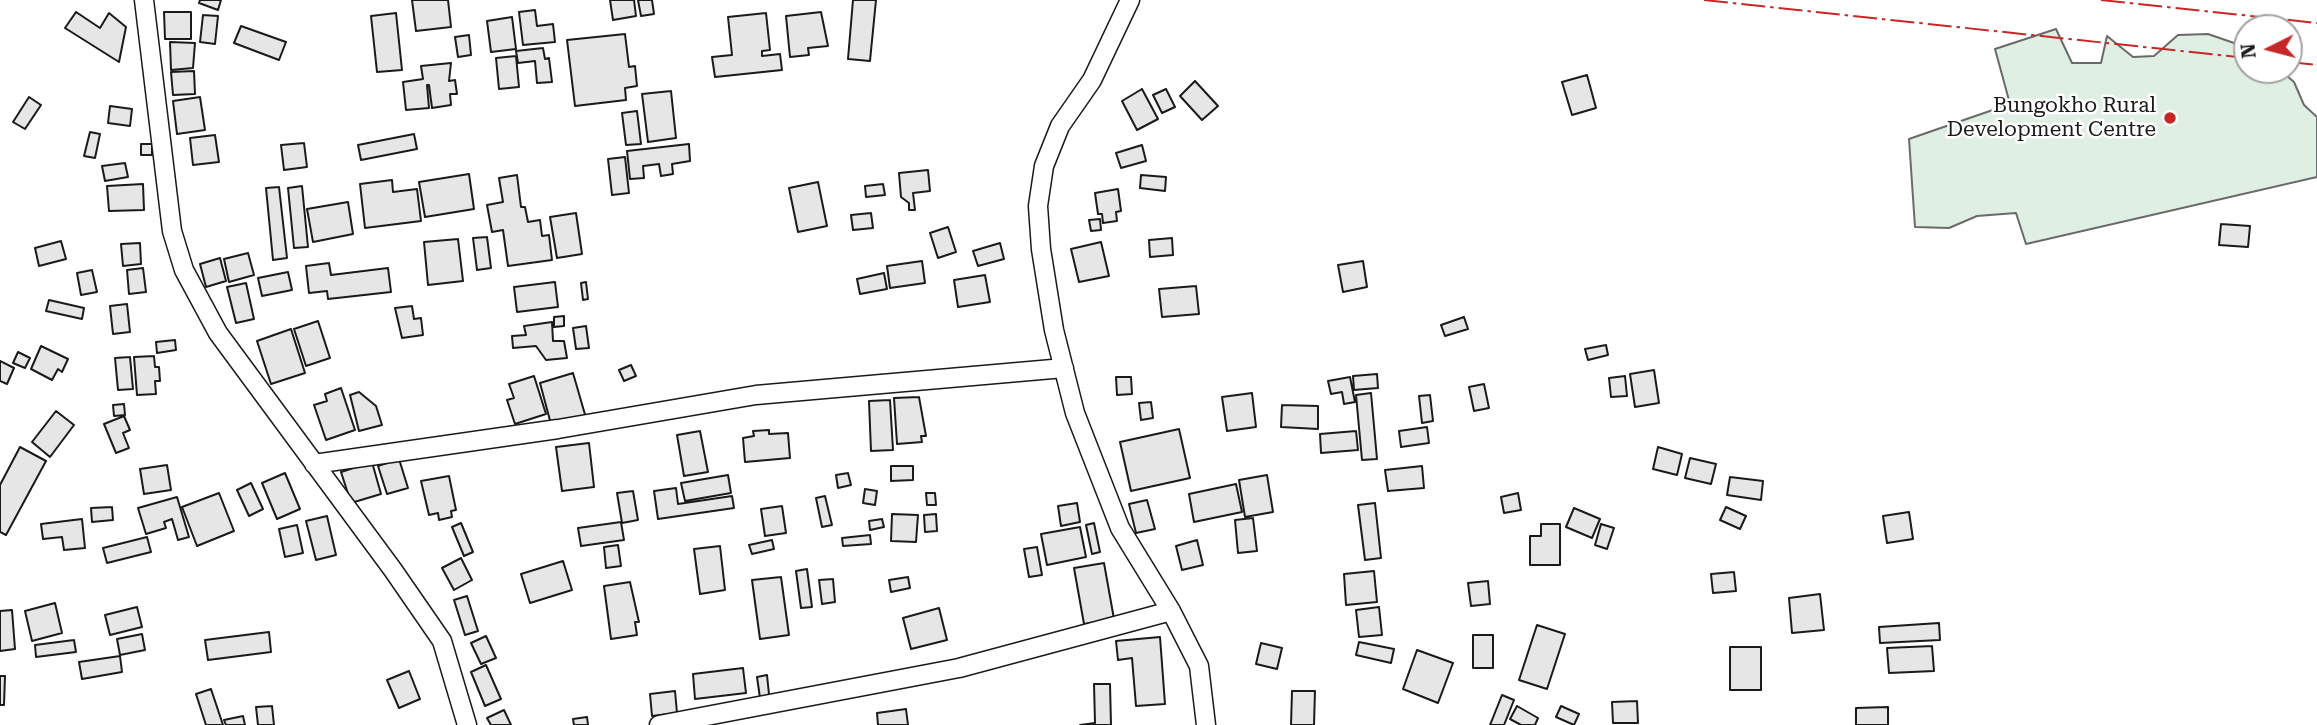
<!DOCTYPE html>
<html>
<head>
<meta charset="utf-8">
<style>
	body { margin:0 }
	#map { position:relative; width:2317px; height:725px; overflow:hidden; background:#fff; font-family:"Roboto Serif",serif }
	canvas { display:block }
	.north { position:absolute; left:2233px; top:14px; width:70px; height:70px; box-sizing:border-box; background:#fff; border:2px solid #a3a3a3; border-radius:50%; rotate:264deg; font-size:19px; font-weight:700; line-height:28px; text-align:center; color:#1a1a1a }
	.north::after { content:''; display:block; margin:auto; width:24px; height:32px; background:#c62828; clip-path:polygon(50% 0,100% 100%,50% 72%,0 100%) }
</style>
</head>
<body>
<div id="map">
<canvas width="2317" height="725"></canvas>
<div class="north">N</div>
</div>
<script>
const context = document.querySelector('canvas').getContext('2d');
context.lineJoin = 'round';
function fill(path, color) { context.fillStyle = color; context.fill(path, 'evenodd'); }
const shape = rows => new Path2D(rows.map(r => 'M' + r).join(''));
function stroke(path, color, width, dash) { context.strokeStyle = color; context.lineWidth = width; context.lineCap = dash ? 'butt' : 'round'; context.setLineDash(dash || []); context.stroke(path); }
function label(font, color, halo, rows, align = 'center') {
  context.font = font + ' "Roboto Serif",serif'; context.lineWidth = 5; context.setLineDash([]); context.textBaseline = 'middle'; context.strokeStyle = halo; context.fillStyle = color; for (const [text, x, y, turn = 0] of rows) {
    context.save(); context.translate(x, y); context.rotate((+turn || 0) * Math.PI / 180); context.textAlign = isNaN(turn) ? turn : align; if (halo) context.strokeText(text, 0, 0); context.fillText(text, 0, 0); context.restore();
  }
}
const green = shape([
	[2056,29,2072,63,2101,63,2107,36,2133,57,2154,56,2178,35,2208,34,2234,43,2247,63,2247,70,2280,70,2294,82,2304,105,2317,117,2317,177,2026,244,2016,213,1977,216,1949,228,1915,227,1909,139,2010,104,1995,49,2056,29]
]);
fill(green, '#e0efe3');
stroke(green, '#6a6a6a', 2);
const building = shape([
	[200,0,221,0,218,10,199,3,200,0],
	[412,0,448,0,451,27,416,31,412,0],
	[610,0,634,0,636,16,613,20,610,0],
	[638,0,652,0,654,14,641,16,638,0],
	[853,0,876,0,870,61,848,59,853,0],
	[535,10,537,26,553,24,555,42,523,45,519,12,535,10],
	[76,12,100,28,109,13,126,27,119,62,65,28,76,12],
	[164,12,191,12,191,39,165,39,164,12],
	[821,12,828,46,808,48,809,55,790,57,786,16,821,12],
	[396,13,402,70,377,72,371,16,396,13],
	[766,13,770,50,762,51,762,56,780,54,782,70,715,77,712,57,732,55,728,17,766,13],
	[203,15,218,16,215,44,200,42,203,15],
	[512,17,516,49,491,52,487,21,512,17],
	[241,26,286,42,279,60,234,43,241,26],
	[625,34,629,67,635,66,637,86,625,88,626,100,575,106,567,40,625,34],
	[469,35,471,55,458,57,455,37,469,35],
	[170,42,195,43,193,68,171,70,170,42],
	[543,48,545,59,549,58,552,82,537,83,535,61,518,63,516,51,543,48],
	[516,56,519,87,499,89,496,58,516,56],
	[451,63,449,81,455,80,457,94,450,94,451,105,432,108,429,85,427,85,429,108,406,110,403,82,423,79,421,66,451,63],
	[194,71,195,94,173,95,171,72,194,71],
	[1587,75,1596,108,1572,115,1562,82,1587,75],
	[1195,81,1218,106,1202,120,1180,96,1195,81],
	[1142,89,1158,119,1137,130,1122,101,1142,89],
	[1166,89,1175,107,1162,113,1153,95,1166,89],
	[671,91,676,138,648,142,642,94,671,91],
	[29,97,41,105,25,129,13,122,29,97],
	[200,97,205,130,177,134,173,101,200,97],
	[110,106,132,109,130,126,108,123,110,106],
	[637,111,641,144,626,145,622,113,637,111],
	[90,132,100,134,95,158,84,156,90,132],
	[414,134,417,149,361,160,358,145,414,134],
	[215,135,219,162,193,165,190,138,215,135],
	[304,143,307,167,284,170,281,145,304,143],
	[141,144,152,144,152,155,141,155,141,144],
	[689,144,690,161,672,164,673,174,661,176,659,164,643,166,644,178,630,179,627,151,689,144],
	[1142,145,1146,161,1121,168,1116,153,1142,145],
	[625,157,629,193,612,195,608,159,625,157],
	[125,163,128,177,105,181,102,166,125,163],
	[928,170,930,191,913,193,915,210,909,210,909,203,901,197,899,173,928,170],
	[469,174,474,209,425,217,419,182,469,174],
	[517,175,521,207,525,207,528,222,540,220,542,236,549,235,552,260,508,266,503,230,492,232,487,205,503,202,499,178,517,175],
	[1141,175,1166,177,1165,191,1140,188,1141,175],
	[392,180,393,192,417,189,421,221,365,228,360,184,392,180],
	[818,182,827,226,798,232,789,188,818,182],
	[143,184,144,210,109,211,107,186,143,184],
	[883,184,885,195,866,197,865,186,883,184],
	[302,186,308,247,294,248,288,188,302,186],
	[279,187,287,258,273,260,266,188,279,187],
	[1118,189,1121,211,1116,212,1117,221,1103,223,1102,214,1098,214,1095,193,1118,189],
	[348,202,353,234,313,242,307,209,348,202],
	[576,213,582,254,557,258,550,217,576,213],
	[871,213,873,228,853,230,851,215,871,213],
	[1100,219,1101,230,1091,231,1089,220,1100,219],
	[2221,224,2250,226,2248,247,2219,245,2221,224],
	[948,227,956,252,938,258,930,233,948,227],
	[487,237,491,268,477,270,473,238,487,237],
	[1172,238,1173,255,1150,257,1149,240,1172,238],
	[458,239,463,281,428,285,424,242,458,239],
	[61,241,66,259,39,266,35,248,61,241],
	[1101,242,1109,276,1079,282,1071,249,1101,242],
	[140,243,141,264,123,266,121,244,140,243],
	[1000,243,1004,259,978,266,973,251,1000,243],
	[248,253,254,275,229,282,224,259,248,253],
	[220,258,226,281,206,287,200,264,220,258],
	[922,261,925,283,890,288,887,266,922,261],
	[1363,261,1367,287,1343,292,1338,265,1363,261],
	[329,263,331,275,388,268,391,292,328,299,327,291,309,293,306,266,329,263],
	[143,268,146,292,129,294,127,270,143,268],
	[92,270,97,292,81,295,77,273,92,270],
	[288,272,292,290,262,296,258,278,288,272],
	[884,273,887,289,860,294,857,279,884,273],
	[985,275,990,302,958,307,954,280,985,275],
	[555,282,558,307,517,312,514,287,555,282],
	[586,282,588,299,583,300,581,283,586,282],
	[246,283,254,319,236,323,227,287,246,283],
	[1196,286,1199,314,1162,317,1159,289,1196,286],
	[49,300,84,308,82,319,46,311,49,300],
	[127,304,130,332,113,334,110,306,127,304],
	[412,306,414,319,421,318,423,335,402,338,395,308,412,306],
	[564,316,564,326,554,327,554,317,564,316],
	[1464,317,1468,329,1445,336,1441,325,1464,317],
	[318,321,330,358,306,366,294,329,318,321],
	[552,322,553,341,564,341,567,358,546,360,536,346,513,348,512,336,526,335,524,326,552,322],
	[586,326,589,348,576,349,573,328,586,326],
	[291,329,305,373,271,384,257,341,291,329],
	[175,340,176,350,157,353,156,342,175,340],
	[1606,345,1608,355,1588,360,1585,349,1606,345],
	[41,346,68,359,62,372,58,369,52,380,31,369,41,346],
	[18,352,30,358,25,368,13,363,18,352],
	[154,356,155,367,159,367,160,381,155,381,156,394,137,395,134,357,154,356],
	[130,357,133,389,118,390,115,358,130,357],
	[0,361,14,368,7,384,0,381,0,361],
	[631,365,636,376,624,381,619,370,631,365],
	[1654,370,1659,403,1635,407,1630,374,1654,370],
	[573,373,586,418,552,428,540,383,573,373],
	[1377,374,1378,388,1354,390,1353,376,1377,374],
	[534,376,546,414,515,424,507,400,514,398,509,384,534,376],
	[1625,376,1627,396,1611,397,1609,378,1625,376],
	[1116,377,1131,377,1132,394,1117,395,1116,377],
	[1350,377,1355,402,1344,404,1342,392,1331,394,1328,381,1350,377],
	[1484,384,1489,408,1474,411,1469,387,1484,384],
	[341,388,355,430,326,440,314,405,327,401,325,394,341,388],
	[359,392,376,406,382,425,359,431,350,395,359,392],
	[1252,393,1256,427,1227,431,1222,397,1252,393],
	[1371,393,1377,459,1362,460,1356,395,1371,393],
	[1430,395,1433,421,1422,423,1419,396,1430,395],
	[919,397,926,436,921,436,922,442,897,444,894,398,919,397],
	[890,400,893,450,871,451,869,401,890,400],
	[1151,402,1153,418,1141,420,1139,403,1151,402],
	[124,404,125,415,114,416,113,405,124,404],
	[1282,405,1318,406,1318,429,1281,427,1282,405],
	[56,411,74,425,50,457,32,442,56,411],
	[124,416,130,430,123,433,129,448,116,453,104,424,124,416],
	[1427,427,1429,443,1401,447,1399,431,1427,427],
	[1179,429,1190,478,1131,491,1120,442,1179,429],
	[769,430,769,434,788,433,790,458,745,462,743,438,754,436,753,431,769,430],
	[700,431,708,472,684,476,677,435,700,431],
	[1356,431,1358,450,1321,453,1320,434,1356,431],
	[589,443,594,487,562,491,556,447,589,443],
	[20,447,46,461,6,535,0,532,0,485,20,447],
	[1658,447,1682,454,1677,475,1653,469,1658,447],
	[1690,458,1716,464,1711,484,1685,478,1690,458],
	[399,459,408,488,387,494,378,466,399,459],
	[372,462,381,494,351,503,341,472,372,462],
	[167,465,171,490,144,494,140,469,167,465],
	[891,466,913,466,913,480,891,481,891,466],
	[1422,466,1424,488,1388,491,1385,470,1422,466],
	[285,473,300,509,277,519,262,483,285,473],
	[848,473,851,485,838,488,836,475,848,473],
	[728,475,731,493,685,501,681,483,728,475],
	[1267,475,1273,512,1245,517,1239,480,1267,475],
	[449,476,456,510,451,511,452,517,439,520,438,513,429,515,421,481,449,476],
	[1730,477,1763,481,1761,500,1727,495,1730,477],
	[251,483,263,509,249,516,237,490,251,483],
	[1236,484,1242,512,1194,522,1189,494,1236,484],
	[676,488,678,504,732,496,734,508,658,519,654,491,676,488],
	[865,489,877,491,875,505,863,503,865,489],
	[633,491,638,520,622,523,617,493,633,491],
	[219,493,234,531,197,546,182,507,219,493],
	[926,493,935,493,936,505,927,505,926,493],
	[1518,493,1521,510,1504,513,1501,497,1518,493],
	[825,496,832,525,822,527,816,498,825,496],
	[177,497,189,537,178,540,172,519,164,522,166,528,146,534,138,508,177,497],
	[1147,500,1155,529,1136,533,1129,504,1147,500],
	[1077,503,1080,522,1061,526,1058,506,1077,503],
	[1375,503,1381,558,1365,560,1358,505,1375,503],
	[782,506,786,533,765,536,761,509,782,506],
	[112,507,113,520,92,522,91,508,112,507],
	[1726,507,1746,516,1740,529,1720,520,1726,507],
	[1574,508,1600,519,1592,538,1566,527,1574,508],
	[1909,512,1913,539,1887,543,1883,516,1909,512],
	[892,514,918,515,916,542,891,541,892,514],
	[936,514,937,531,925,532,924,515,936,514],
	[327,516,336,555,316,560,306,521,327,516],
	[1253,518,1257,551,1238,553,1235,520,1253,518],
	[82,519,85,548,64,550,62,537,43,539,41,524,82,519],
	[882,519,884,527,870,530,869,521,882,519],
	[621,522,624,540,581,546,578,528,621,522],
	[461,523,473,552,464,556,452,527,461,523],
	[1094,523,1100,552,1092,554,1086,525,1094,523],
	[1541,524,1560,524,1560,565,1530,565,1530,536,1541,536,1541,524],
	[1601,524,1614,528,1607,549,1595,545,1601,524],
	[297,525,303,553,285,557,279,529,297,525],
	[1080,527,1086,557,1047,565,1041,534,1080,527],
	[870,535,871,544,843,546,842,538,870,535],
	[147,537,151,552,107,563,103,548,147,537],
	[772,540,774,549,752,554,749,545,772,540],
	[1197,540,1203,565,1182,570,1176,546,1197,540],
	[618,545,621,566,606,568,604,547,618,545],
	[720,546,725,590,700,594,694,549,720,546],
	[1037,547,1042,575,1029,577,1024,549,1037,547],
	[461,558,472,580,454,590,442,568,461,558],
	[563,561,572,590,530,603,521,574,563,561],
	[1104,563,1114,619,1084,624,1074,568,1104,563],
	[807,569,812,607,801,608,796,571,807,569],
	[1374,571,1377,602,1346,605,1344,574,1374,571],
	[1734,572,1736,591,1713,593,1711,574,1734,572],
	[781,577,789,635,760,639,752,580,781,577],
	[908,577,910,588,891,592,889,580,908,577],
	[833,579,835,602,822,604,819,580,833,579],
	[1488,581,1490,604,1471,606,1468,583,1488,581],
	[630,582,639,622,635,622,637,635,611,639,604,586,630,582],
	[1820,594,1824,630,1792,633,1789,598,1820,594],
	[467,596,478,631,465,635,454,600,467,596],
	[55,603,62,633,32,641,25,611,55,603],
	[137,607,142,627,110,635,105,615,137,607],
	[1379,607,1382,635,1359,637,1356,610,1379,607],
	[939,608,947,640,911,649,903,618,939,608],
	[12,610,15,649,0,651,0,611,12,610],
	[1939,623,1940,640,1880,643,1879,627,1939,623],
	[1537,625,1565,634,1547,689,1519,680,1537,625],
	[269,632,271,652,208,660,205,640,269,632],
	[142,634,145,650,120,655,117,639,142,634],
	[1473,635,1493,635,1493,668,1473,668,1473,635],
	[486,636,496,658,481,664,471,643,486,636],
	[1160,637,1165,704,1136,706,1132,658,1118,660,1116,641,1160,637],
	[74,640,76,652,36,657,35,645,74,640],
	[1359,642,1394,649,1391,663,1356,655,1359,642],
	[1261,643,1282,648,1277,669,1256,664,1261,643],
	[1932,646,1934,671,1889,673,1887,648,1932,646],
	[1730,647,1761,647,1761,690,1730,690,1730,647],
	[1417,650,1453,663,1438,703,1403,689,1417,650],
	[120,656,122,672,82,679,79,662,120,656],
	[486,665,501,699,485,706,471,672,486,665],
	[743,668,746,693,695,699,693,674,743,668],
	[409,671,420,699,399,708,387,680,409,671],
	[767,675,770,704,761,705,757,677,767,675],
	[0,676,5,676,4,705,0,705,0,676],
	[1094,684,1110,684,1111,725,1080,725,1095,723,1094,684],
	[211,689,223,725,206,725,196,694,211,689],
	[675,691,677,713,652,716,650,694,675,691],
	[1292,691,1315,691,1314,725,1291,725,1292,691],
	[1502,695,1514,700,1504,725,1490,725,1502,695],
	[1637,701,1638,723,1613,723,1612,702,1637,701],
	[272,706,274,725,258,725,256,707,272,706],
	[1517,706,1538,718,1535,725,1521,725,1510,719,1517,706],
	[1561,706,1579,714,1574,725,1556,717,1561,706],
	[1888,707,1888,725,1856,725,1856,708,1888,707],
	[906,709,908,725,878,725,877,713,906,709],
	[504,710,511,725,491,725,487,718,504,710],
	[243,716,245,725,226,725,224,720,243,716],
	[587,717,588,725,574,725,573,719,587,717]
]);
fill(building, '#e6e6e6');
stroke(building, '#1a1a1a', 2);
const street = shape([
	[144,0,172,231,184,270,218,333,393,570,442,641,467,725],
	[1130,0,1092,80,1060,126,1044,166,1038,206,1041,249,1054,330,1075,413,1120,528,1171,611,1199,666,1206,725],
	[314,464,558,429,756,395,1064,368],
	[659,725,959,668,1171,611]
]);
stroke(street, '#1a1a1a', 21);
stroke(street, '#fff', 18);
stroke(shape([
	[1704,0,2247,58],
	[2101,0,2317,23],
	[2289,62,2317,65]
]), '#c62828', 2, [24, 5, 3.5, 5]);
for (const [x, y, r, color] of [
	[2170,118,7,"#c62828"]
]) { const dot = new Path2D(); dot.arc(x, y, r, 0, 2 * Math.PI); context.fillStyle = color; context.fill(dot); stroke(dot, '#fff', 2.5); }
label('21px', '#1a1a1a', '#fff', [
	["Bungokho Rural",2156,106],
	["Development Centre",2156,130]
], 'right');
</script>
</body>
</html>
